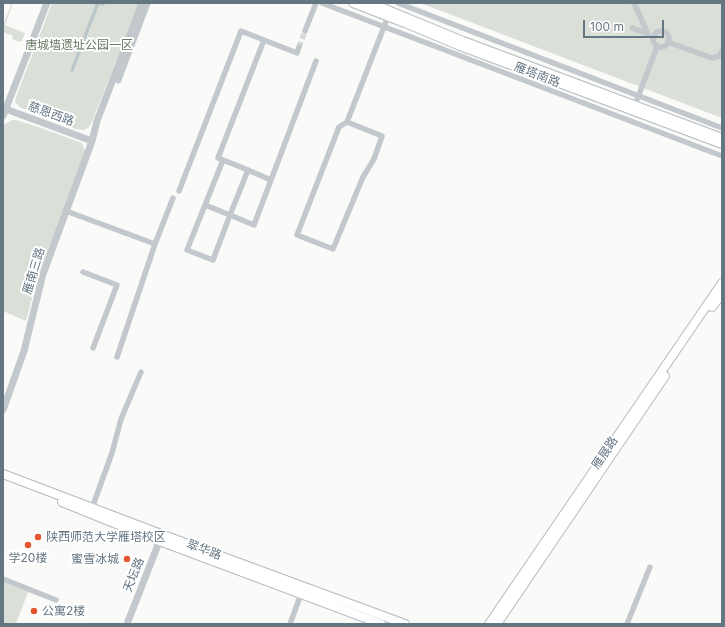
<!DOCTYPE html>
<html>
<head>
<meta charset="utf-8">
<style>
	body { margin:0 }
	#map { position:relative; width:725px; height:627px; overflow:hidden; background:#fafaf8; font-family:Inter,sans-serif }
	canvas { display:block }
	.frame { position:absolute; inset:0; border:4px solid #657683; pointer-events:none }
	.scale { position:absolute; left:583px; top:20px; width:81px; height:18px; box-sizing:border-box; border:2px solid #657683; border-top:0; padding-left:5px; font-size:12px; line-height:14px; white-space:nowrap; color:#657683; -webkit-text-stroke:3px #fff; paint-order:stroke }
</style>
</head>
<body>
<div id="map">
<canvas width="725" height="627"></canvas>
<div class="frame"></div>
<div class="scale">100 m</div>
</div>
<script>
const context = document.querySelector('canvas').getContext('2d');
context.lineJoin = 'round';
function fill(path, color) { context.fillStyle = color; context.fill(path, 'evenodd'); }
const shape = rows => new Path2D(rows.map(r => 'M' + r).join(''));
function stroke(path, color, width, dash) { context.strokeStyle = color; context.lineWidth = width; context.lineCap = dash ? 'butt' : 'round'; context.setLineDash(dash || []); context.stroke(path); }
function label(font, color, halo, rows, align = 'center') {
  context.font = font + ' Inter,"Noto Sans SC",sans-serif'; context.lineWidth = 4; context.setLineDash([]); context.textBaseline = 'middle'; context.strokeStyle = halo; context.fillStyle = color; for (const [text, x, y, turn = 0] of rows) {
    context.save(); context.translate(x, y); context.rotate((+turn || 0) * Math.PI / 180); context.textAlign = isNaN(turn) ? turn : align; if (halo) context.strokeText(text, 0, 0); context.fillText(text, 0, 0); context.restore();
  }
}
fill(shape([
	[12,3,13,3,5,25,25,33,22,41,21,41,20,42,12,39,13,36,3,32,3,25],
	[52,3,139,3,91,124,88,128,84,130,76,129,21,108,15,102,16,97],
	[423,3,722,3,722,118,423,4],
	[12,120,16,120,41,128,82,143,85,151,36,283,26,321,3,311,3,127,5,124],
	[3,582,28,592,16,624,3,624]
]), '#dadfd7');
fill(shape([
	[96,3,105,3,104,6,99,5,73,72,70,71]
]), '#bbc7cb');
stroke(shape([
	[299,47,305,31]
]), '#d5d9db', 5.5, [5.5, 3]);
const secondary = shape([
	[353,3,405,23,460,46,722,144],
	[371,3,463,41,722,138],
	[712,307,722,294],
	[3,474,161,534,405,624],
	[62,502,146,536,381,624],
	[489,624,722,283],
	[497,624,665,376]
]);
stroke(secondary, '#b3babf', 10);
stroke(shape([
	[322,3,722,156],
	[398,3,722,128],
	[634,3,648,34],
	[632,28,648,34],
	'653 39a8 8 0 1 1 16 0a8 8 0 1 1-16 0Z',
	[305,31,316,3],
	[264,40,218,158,248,170,230,215,213,260,187,250,205,205,230,215,254,225,316,61],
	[668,42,712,58,719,56,722,51],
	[635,105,657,47],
	[347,122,382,136,374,159,363,177,333,249,297,235,339,127,347,122,389,14],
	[248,170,271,180],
	[179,191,241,31,297,53,299,47],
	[205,205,223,160],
	[66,211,155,244,117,357],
	[155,244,173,198],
	[83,272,117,285,93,348],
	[92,508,112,453,121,419,141,372],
	[3,579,56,600],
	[290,624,301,594],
	[627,624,650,567]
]), '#c3c8cc', 5.5);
stroke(shape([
	[118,80,147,3],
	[3,108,92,141],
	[3,116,47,3],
	[3,410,24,351,43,274,92,141,97,121,142,3],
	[127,624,161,537]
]), '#c3c8cc', 7);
stroke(secondary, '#fff', 8);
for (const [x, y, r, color] of [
	[38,537,4,"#e4572e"],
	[28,545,4,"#e4572e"],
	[127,559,4,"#e4572e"],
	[34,611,4,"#e4572e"]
]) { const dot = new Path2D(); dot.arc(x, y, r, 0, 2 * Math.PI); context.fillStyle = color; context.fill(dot); stroke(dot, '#fff', 1.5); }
label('12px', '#687a64', '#fff', [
	["唐城墙遗址公园一区",79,45]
]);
label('12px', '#657683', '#fff', [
	["雁塔南路",537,75,21],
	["慈恩西路",51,114,20],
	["雁南三路",34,271,-73],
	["雁展路",605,453,-56],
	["翠华路",204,550,20],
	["天坛路",134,575,-68]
]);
label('12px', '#657683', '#fff', [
	["陕西师范大学雁塔校区",46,537],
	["学20楼",28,558,"center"],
	["蜜雪冰城",119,559,"right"],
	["公寓2楼",42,611]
], 'left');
</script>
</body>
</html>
